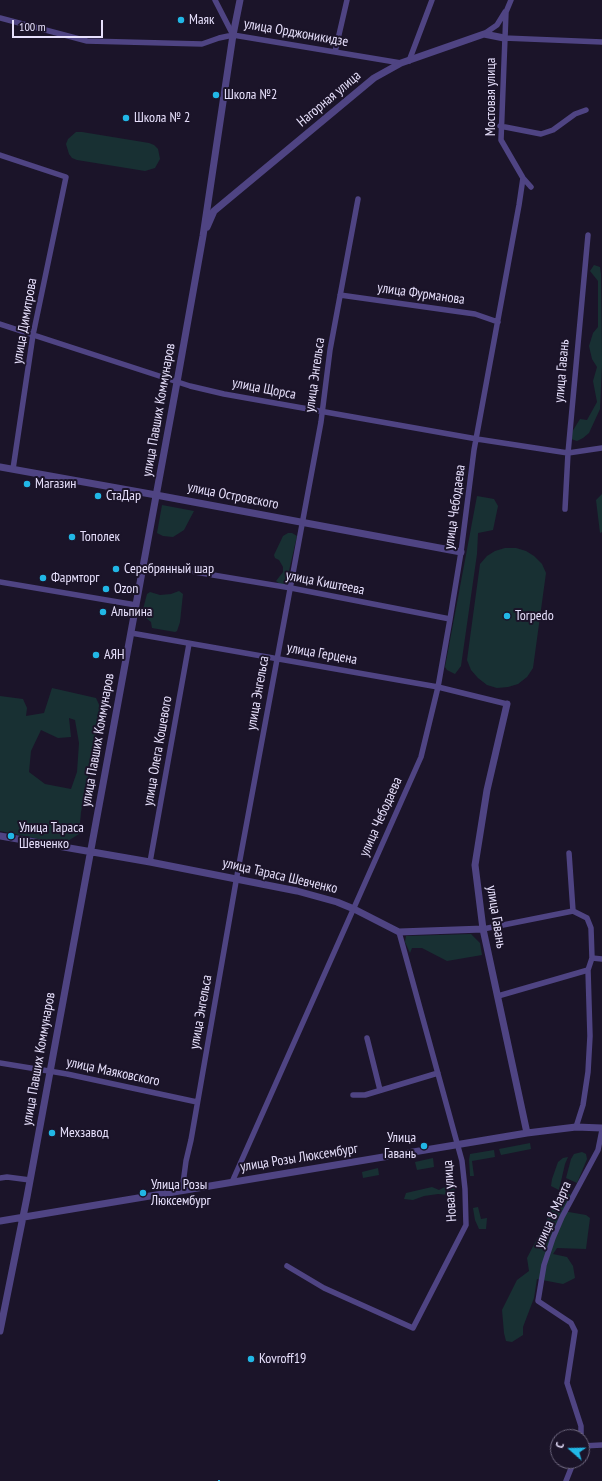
<!DOCTYPE html>
<html>
<head>
<meta charset="utf-8">
<style>
	body { margin:0 }
	#map { position:relative; width:602px; height:1481px; overflow:hidden; background:#1b1429; font-family:"PT Sans Narrow",sans-serif }
	canvas { display:block }
	.north { position:absolute; left:550px; top:1429px; width:40px; height:40px; box-sizing:border-box; background:#1b1429; border:1px solid #6d667d; border-radius:50%; rotate:290deg; font-size:11px; font-weight:700; line-height:16px; text-align:center; color:#e7e0fc }
	.north::after { content:''; display:block; margin:auto; width:14px; height:18px; background:#21b7e6; clip-path:polygon(50% 0,100% 100%,50% 72%,0 100%) }
	.scale { position:absolute; left:12px; top:20px; width:91px; height:18px; box-sizing:border-box; border:2px solid #e7e0fc; border-top:0; padding-left:5px; font-size:12px; line-height:14px; white-space:nowrap; color:#e7e0fc; -webkit-text-stroke:3px #1b1429; paint-order:stroke }
</style>
</head>
<body>
<div id="map">
<canvas width="602" height="1481"></canvas>
<div class="north">С</div>
<div class="scale">100 m</div>
</div>
<script>
const context = document.querySelector('canvas').getContext('2d');
context.lineJoin = 'round';
function fill(path, color) { context.fillStyle = color; context.fill(path, 'evenodd'); }
const shape = rows => new Path2D(rows.map(r => 'M' + r).join(''));
function stroke(path, color, width, dash) { context.strokeStyle = color; context.lineWidth = width; context.lineCap = dash ? 'butt' : 'round'; context.setLineDash(dash || []); context.stroke(path); }
function label(font, color, halo, rows, align = 'center') {
  context.font = font + ' "PT Sans Narrow",sans-serif'; context.lineWidth = 4; context.setLineDash([]); context.textBaseline = 'middle'; context.strokeStyle = halo; context.fillStyle = color; for (const [text, x, y, turn = 0] of rows) {
    context.save(); context.translate(x, y); context.rotate((+turn || 0) * Math.PI / 180); context.textAlign = isNaN(turn) ? turn : align; if (halo) context.strokeText(text, 0, 0); context.fillText(text, 0, 0); context.restore();
  }
}
fill(shape([
	[76,132,82,132,149,143,154,145,158,149,160,159,155,168,145,171,77,160,72,158,69,154,66,144,68,139],
	[594,265,600,267,601,274,602,364,600,409,589,433,583,438,577,441,571,439,572,432,580,419,587,420,597,402,593,381,597,367,592,359,589,346,593,333,598,327,598,281,590,271],
	[602,494,602,532,600,533,596,500],
	[477,496,494,499,498,506,493,530,478,533,477,554,461,666,455,674,447,670,445,667],
	[162,505,194,511,184,530,173,537,163,536,157,533],
	[288,533,292,533,297,536,286,584,284,586,281,585,276,581,283,572,283,567,279,560,275,558,274,555,283,536],
	[505,548,516,548,526,551,534,556,542,564,546,573,533,668,527,677,518,684,508,687,497,688,487,685,478,678,471,670,467,660,480,564,487,556,495,551],
	[179,591,183,594,180,622,177,631,175,632,152,628,151,622,146,618,141,617,147,594,150,592,160,595,171,594],
	[52,688,96,698,101,709,81,812,79,834,63,844,0,831,0,696,23,699,27,708,26,716,44,713],
	[69,718,75,720,79,743,77,772,71,789,45,784,29,772,31,751,41,730,58,738,71,737],
	[471,934,480,943,482,955,447,961,422,948,412,948,410,953,405,942,406,936],
	[530,1143,531,1149,501,1155,499,1149],
	[494,1150,495,1157,472,1161,474,1176,470,1176,469,1160,470,1154],
	[582,1152,586,1154,587,1159,577,1183,566,1178,571,1159,574,1154],
	[568,1157,565,1164,559,1190,551,1186,552,1179,558,1162,563,1158],
	[433,1158,434,1167,417,1170,415,1162],
	[378,1168,379,1175,363,1178,362,1172],
	[447,1186,454,1186,456,1193,449,1195,438,1194,424,1196,413,1200,404,1199,406,1193,432,1187,439,1190],
	[562,1190,571,1195,563,1211,586,1215,590,1218,586,1249,557,1248,553,1254,567,1257,573,1266,575,1278,563,1284,537,1279,534,1298,523,1327,523,1335,512,1342,506,1341,504,1333,502,1310,517,1280,529,1271,527,1258],
	[478,1207,481,1219,487,1218,486,1229,479,1229,475,1220,473,1208]
]), '#183033');
stroke(shape([
	[215,0,233,35],
	[511,0,506,12,501,140,523,178,531,187],
	[0,18,87,41,202,44,219,38,233,35,401,63],
	[484,34,497,25,505,12],
	[504,38,602,42],
	[335,52,347,0],
	[409,61,432,0],
	[500,126,541,134,553,130,575,114,586,110],
	[0,155,66,177,33,335,13,469],
	[340,295,475,314,498,322],
	[0,324,190,386,224,394,477,439,568,453,602,448],
	[565,509,568,453,588,235],
	[195,572,291,588,450,619],
	[0,582,136,605],
	[131,633,438,687,507,704],
	[569,853,573,911,587,918,591,928,592,958,588,970,590,1036,588,1072,583,1105,576,1127],
	[150,862,189,644],
	[483,929,573,911],
	[592,958,602,959],
	[498,996,588,970],
	[367,1038,380,1090],
	[0,1063,67,1074,197,1102],
	[353,1095,365,1095,438,1073],
	[0,1178,7,1177,30,1180],
	[232,1182,421,757,438,687,450,619,461,552,474,450,519,205,523,178],
	[182,1191,186,1161,191,1140,238,870,321,422,330,350,358,199],
	[287,1266,324,1288,413,1328,466,1225,465,1189,462,1161,399,932],
	[581,1437,581,1426,567,1383,575,1331,571,1323,538,1301,544,1265,553,1238,562,1217,598,1150,602,1130],
	[582,1446,602,1445],
	[566,1481,574,1461]
]), '#4f4483', 5.5);
stroke(shape([
	[207,227,214,211,374,78,401,63,484,34,504,38],
	[0,467,156,495,461,552],
	[507,704,487,790,475,865,483,929,527,1133],
	[0,836,150,862,297,891,337,902,354,909,399,932,483,929],
	[0,1221,527,1133,576,1127,602,1128],
	[0,1331,27,1197,177,382,203,236,233,35,240,0]
]), '#4f4483', 7);
stroke(shape([
	[219,1481,219,1480]
]), '#21b7e6', 2, [6, 5]);
for (const [x, y, r, color] of [
	[181,20,4,"#21b7e6"],
	[216,95,4,"#21b7e6"],
	[126,118,4,"#21b7e6"],
	[27,484,4,"#21b7e6"],
	[98,496,4,"#21b7e6"],
	[72,537,4,"#21b7e6"],
	[116,569,4,"#21b7e6"],
	[43,578,4,"#21b7e6"],
	[106,589,4,"#21b7e6"],
	[103,612,4,"#21b7e6"],
	[507,616,4,"#21b7e6"],
	[96,655,4,"#21b7e6"],
	[11,836,4,"#21b7e6"],
	[52,1133,4,"#21b7e6"],
	[424,1146,4,"#21b7e6"],
	[143,1193,4,"#21b7e6"],
	[251,1359,4,"#21b7e6"]
]) { const dot = new Path2D(); dot.arc(x, y, r, 0, 2 * Math.PI); context.fillStyle = color; context.fill(dot); stroke(dot, '#1b1429', 1.5); }
label('14px', '#e7e0fc', '#1b1429', [
	["Маяк",189,20],
	["Школа №2",224,95],
	["Школа № 2",134,118],
	["Магазин",35,484],
	["СтаДар",106,496],
	["Тополек",80,537],
	["Серебрянный шар",124,569],
	["Фармторг",51,578],
	["Ozon",114,589],
	["Альпина",111,612],
	["Torpedo",515,616],
	["АЯН",104,655],
	["Улица Тараса",19,828],
	["Шевченко",19,844],
	["Мехзавод",60,1133],
	["Улица",416,1138,"right"],
	["Гавань",416,1154,"right"],
	["Улица Розы",151,1185],
	["Люксембург",151,1201],
	["Kovroff19",259,1359]
], 'left');
label('14px', '#e7e0fc', '#1b1429', [
	["улица Орджоникидзе",296,33,10],
	["Мостовая улица",491,97,-90],
	["Нагорная улица",329,99,-40],
	["улица Фурманова",421,294,8],
	["улица Димитрова",25,321,-80],
	["улица Гавань",562,371,-85],
	["улица Энгельса",315,375,-82],
	["улица Щорса",264,389,11],
	["улица Павших Коммунаров",159,410,-80],
	["улица Островского",233,496,11],
	["улица Чебодаева",455,507,-82],
	["улица Киштеева",325,583,11],
	["улица Герцена",322,654,10],
	["улица Энгельса",258,693,-80],
	["улица Павших Коммунаров",98,740,-80],
	["улица Олега Кошевого",158,751,-80],
	["улица Чебодаева",381,817,-66],
	["улица Тараса Шевченко",280,876,13],
	["улица Гавань",496,917,81],
	["улица Энгельса",201,1012,-80],
	["улица Павших Коммунаров",39,1059,-80],
	["улица Маяковского",113,1072,12],
	["улица Розы Люксембург",299,1158,-9],
	["Новая улица",450,1191,-94],
	["улица 8 Марта",553,1215,-66]
]);
</script>
</body>
</html>
